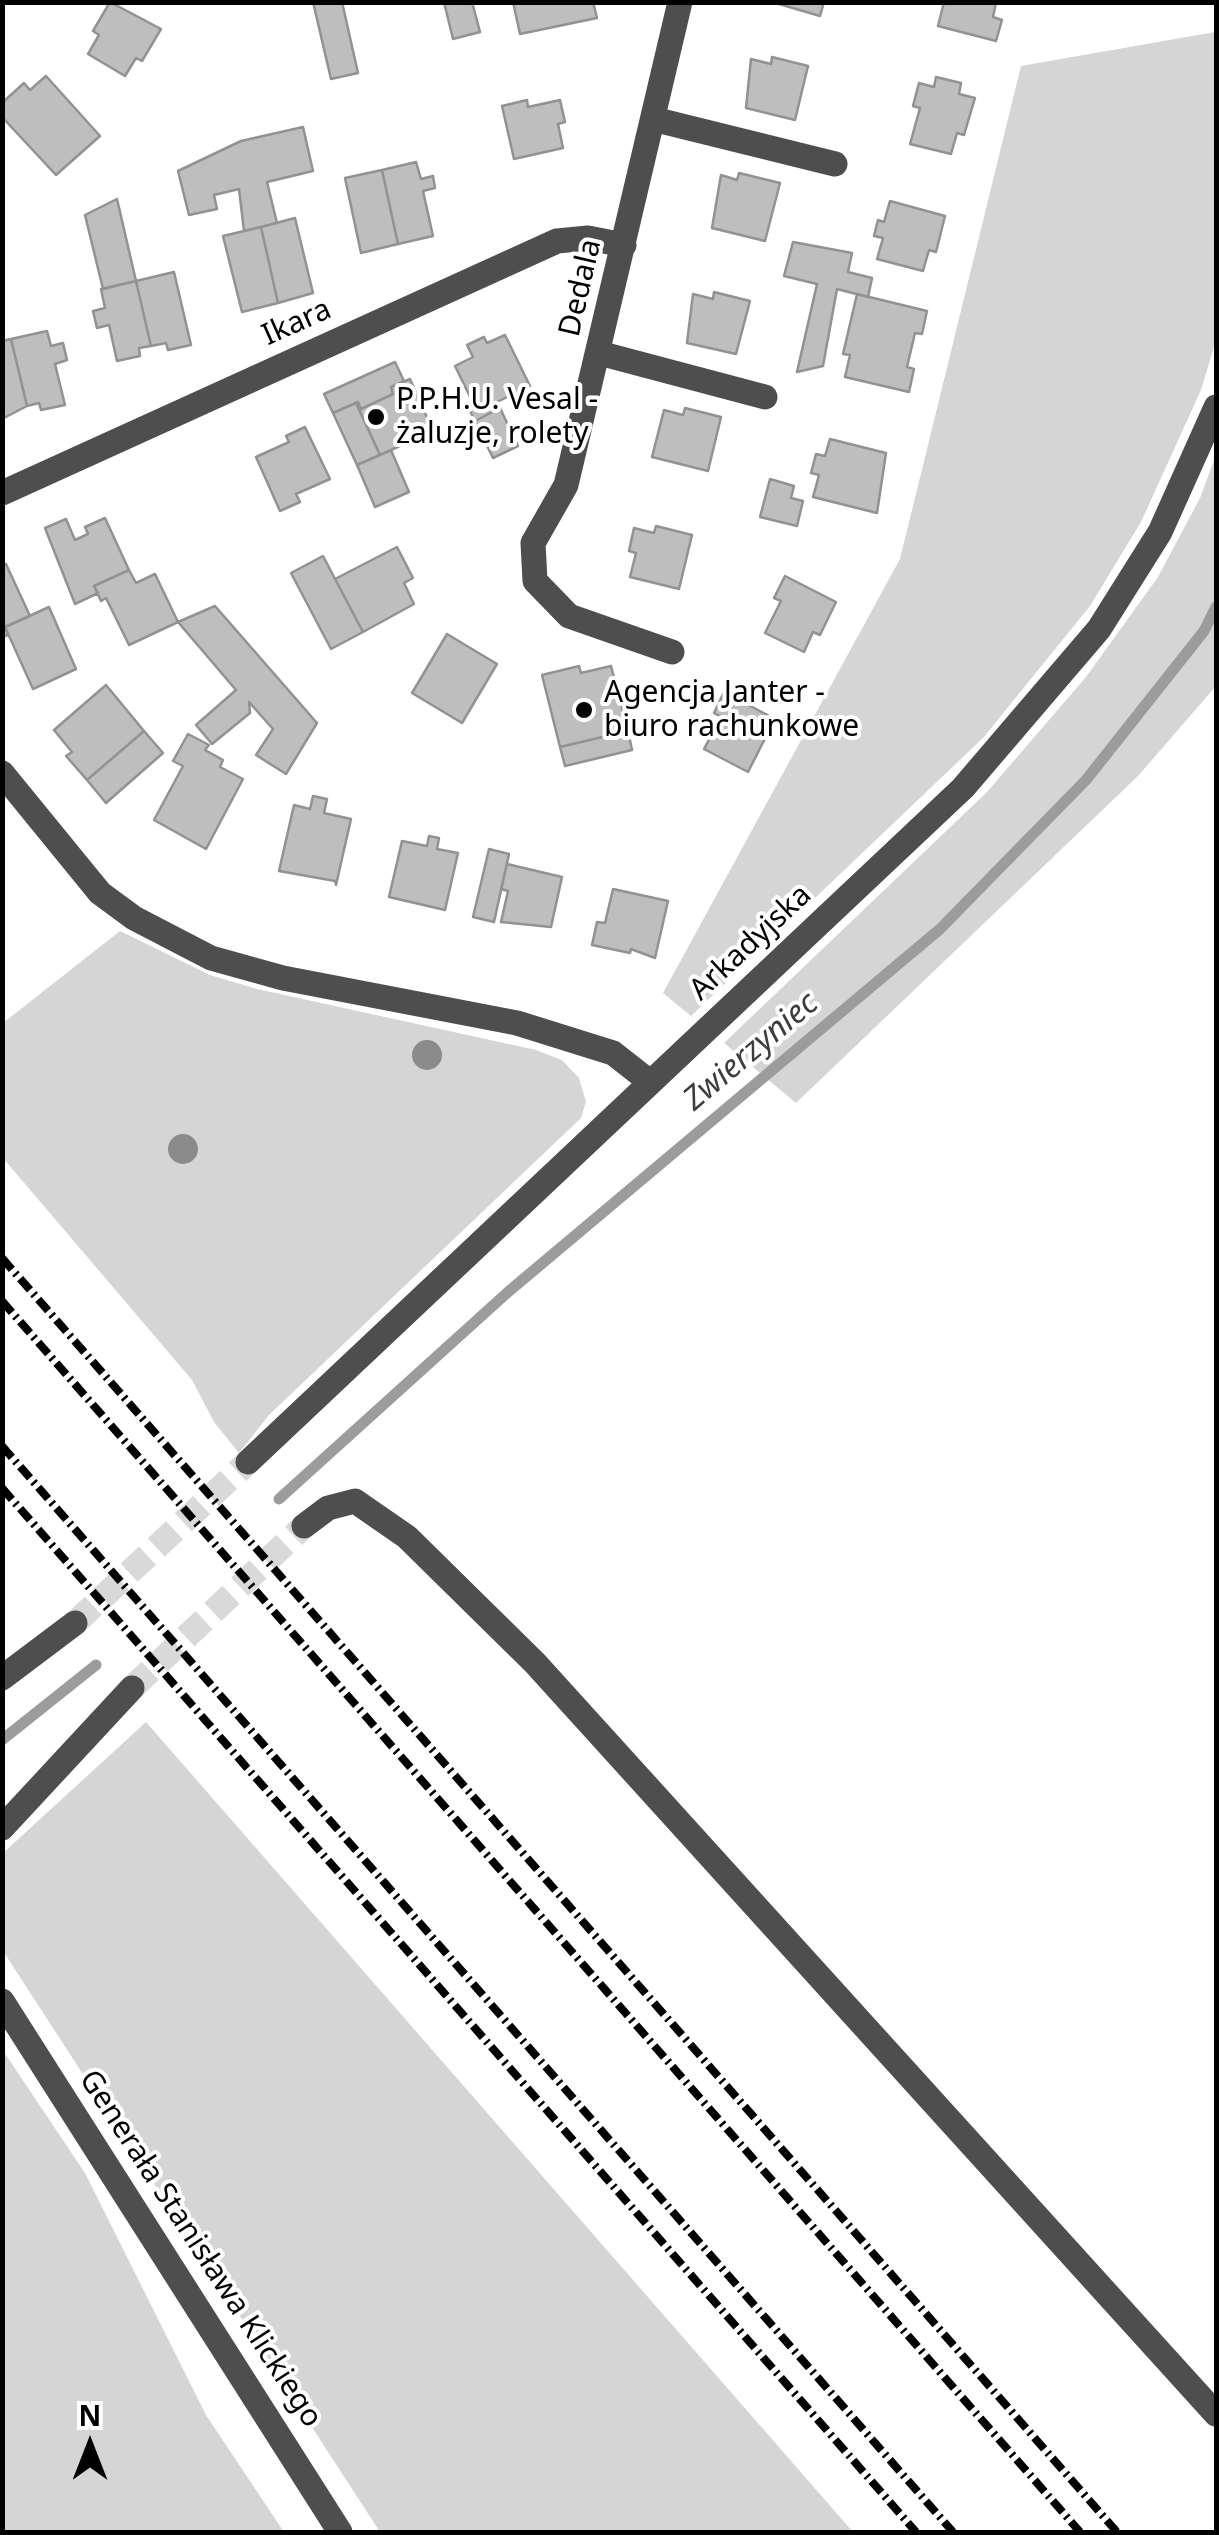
<!DOCTYPE html>
<html>
<head>
<meta charset="utf-8">
<style>
	body { margin:0 }
	#map { position:relative; width:1219px; height:2535px; overflow:hidden; background:#fff; font-family:"Noto Sans",sans-serif }
	canvas { display:block }
	.frame { position:absolute; inset:0; border:5px solid #000; pointer-events:none }
	.north { position:absolute; left:40px; top:2395px; width:100px; height:100px; -webkit-text-stroke:8px #fff; paint-order:stroke; rotate:0deg; font-size:28px; font-weight:700; line-height:40px; text-align:center; color:#000 }
	.north::after { content:''; display:block; margin:auto; width:35px; height:45px; background:#000; clip-path:polygon(50% 0,100% 100%,50% 72%,0 100%) }
</style>
</head>
<body>
<div id="map">
<canvas width="1219" height="2535"></canvas>
<div class="frame"></div>
<div class="north">N</div>
</div>
<script>
const context = document.querySelector('canvas').getContext('2d');
context.lineJoin = 'round';
function fill(path, color) { context.fillStyle = color; context.fill(path, 'evenodd'); }
const shape = rows => new Path2D(rows.map(r => 'M' + r).join(''));
function stroke(path, color, width, dash) { context.strokeStyle = color; context.lineWidth = width; context.lineCap = dash ? 'butt' : 'round'; context.setLineDash(dash || []); context.stroke(path); }
function label(font, color, halo, rows, align = 'center') {
  context.font = font + ' "Noto Sans",sans-serif'; context.lineWidth = 8; context.setLineDash([]); context.textBaseline = 'middle'; context.strokeStyle = halo; context.fillStyle = color; for (const [text, x, y, turn = 0] of rows) {
    context.save(); context.translate(x, y); context.rotate((+turn || 0) * Math.PI / 180); context.textAlign = isNaN(turn) ? turn : align; if (halo) context.strokeText(text, 0, 0); context.fillText(text, 0, 0); context.restore();
  }
}
fill(shape([
	[1214,3,1216,3,1216,340,1201,390,1141,522,1090,606,983,738,691,1016,663,993,900,559,1021,66,1215,32],
	[1216,455,1216,686,1138,776,796,1103,724,1043,987,792,1086,677,1158,577,1200,498],
	[120,931,210,975,257,989,536,1050,562,1060,579,1078,586,1102,581,1118,269,1415,239,1453,214,1422,192,1380,3,1158,3,1023],
	[146,1722,853,2532,380,2532,3,1951,3,1853],
	[2,2049,85,2173,206,2415,284,2532,3,2532]
]), '#d5d5d5');
stroke(shape([
	[279,1499,508,1292,940,929,1086,780,1204,631,1216,607],
	[2,1740,96,1665]
]), '#9c9c9c', 11);
const building = shape([
	[110,2,161,29,142,61,136,58,125,76,88,54,99,35,93,31,110,2],
	[313,2,342,2,358,73,331,79,313,2],
	[444,2,472,2,480,32,453,39,444,2],
	[513,2,593,2,597,18,520,34,513,2],
	[772,2,824,2,820,16,772,2],
	[944,2,996,2,993,17,1002,20,996,41,938,26,944,2],
	[772,57,808,66,795,120,746,108,751,59,771,64,772,57],
	[46,76,100,136,56,175,2,117,2,103,24,83,30,90,46,76],
	[936,77,961,83,959,94,975,98,964,135,957,133,951,154,910,144,920,108,913,106,919,83,934,87,936,77],
	[527,100,528,107,560,100,565,122,558,124,563,148,514,159,502,106,527,100],
	[303,127,313,171,267,182,277,223,244,231,239,189,214,195,217,209,189,215,178,171,241,141,303,127],
	[416,162,421,179,433,176,435,188,423,191,433,236,398,244,382,170,416,162],
	[382,170,398,244,361,253,345,178,382,170],
	[739,173,780,183,765,241,712,228,721,175,737,180,739,173],
	[117,199,136,281,103,289,85,215,117,199],
	[890,201,945,216,936,252,929,250,923,271,877,259,883,238,874,236,878,220,884,222,890,201],
	[295,218,313,293,278,303,261,227,295,218],
	[261,227,278,303,242,312,223,236,261,227],
	[793,242,852,253,848,272,872,278,868,297,837,289,823,366,797,372,817,284,784,276,793,242],
	[174,272,191,345,168,350,166,343,151,346,136,281,174,272],
	[136,281,151,346,139,348,140,356,117,361,109,325,97,328,93,311,105,308,101,289,136,281],
	[714,292,750,301,736,354,687,343,693,294,713,299,714,292],
	[857,294,927,311,922,334,915,333,907,367,914,369,909,392,845,377,850,355,843,354,857,294],
	[47,331,51,346,63,343,67,360,55,364,65,405,41,410,39,403,27,406,11,339,47,331],
	[505,335,530,386,497,402,500,408,475,421,467,405,473,403,455,366,473,357,467,345,484,337,487,343,505,335],
	[11,339,27,406,2,419,2,341,11,339],
	[395,362,404,381,391,387,393,394,361,409,358,402,333,413,324,394,395,362],
	[410,379,433,431,380,455,356,403,361,409,393,394,391,387,410,379],
	[356,403,380,455,357,465,333,413,356,403],
	[500,408,518,446,493,458,475,421,500,408],
	[685,408,721,417,708,471,652,457,664,410,683,415,685,408],
	[305,427,330,479,296,494,300,502,280,511,256,457,289,442,286,436,305,427],
	[830,439,886,453,877,513,813,497,819,475,811,473,816,454,825,456,830,439],
	[391,450,409,492,375,507,357,465,391,450],
	[770,479,794,486,791,498,803,501,797,526,760,517,770,479],
	[105,518,129,570,94,586,98,593,75,604,45,528,66,519,75,540,88,534,85,527,105,518],
	[656,526,692,535,679,589,630,577,636,553,629,551,634,528,654,533,656,526],
	[397,547,413,578,404,583,414,604,363,632,335,579,397,547],
	[323,556,363,632,331,649,291,573,323,556],
	[6,564,30,616,5,627,8,635,2,637,2,565,6,564],
	[129,570,136,583,155,574,178,622,129,645,106,598,101,601,94,586,129,570],
	[785,576,836,602,820,635,813,632,804,652,765,633,781,601,774,598,785,576],
	[215,606,317,723,286,774,256,755,273,729,249,702,250,713,212,744,196,725,236,690,178,622,215,606],
	[49,607,76,669,33,689,5,627,49,607],
	[447,634,497,664,462,723,412,693,447,634],
	[579,666,581,673,611,666,628,731,560,747,542,675,579,666],
	[106,685,144,731,87,780,66,756,72,752,54,730,106,685],
	[724,692,775,719,748,772,704,749,721,717,714,713,724,692],
	[144,731,163,753,106,803,87,780,144,731],
	[628,731,632,750,565,766,560,747,628,731],
	[188,734,209,745,205,750,223,760,220,767,243,779,206,849,154,820,183,766,173,761,188,734],
	[313,796,327,799,324,813,351,819,336,885,335,881,279,871,294,805,310,809,313,796],
	[429,836,439,838,437,849,458,853,445,910,389,897,402,841,427,846,429,836],
	[489,849,509,854,494,922,473,917,489,849],
	[507,864,562,877,551,927,501,922,508,891,501,889,507,864],
	[613,889,668,901,655,958,631,949,630,953,592,945,597,922,605,923,613,889]
]);
fill(building, '#bebebe');
stroke(building, '#929292', 2.5);
stroke(shape([
	[75,1623,248,1462],
	[132,1688,304,1526]
]), '#d9d9d9', 25, [25, 12]);
stroke(shape([
	[653,119,835,164],
	[599,353,765,397],
	[2,493,557,241,588,238,624,245],
	[672,652,569,616,535,581,533,543,566,485,680,2],
	[2,773,100,893,134,918,211,958,283,978,517,1023,613,1053,650,1082],
	[248,1462,963,788,1099,629,1160,532,1216,407],
	[304,1526,328,1508,355,1501,407,1537,535,1663,1216,2414],
	[2,1678,75,1623],
	[2,1828,132,1688],
	[2,2001,340,2532]
]), '#4e4e4e', 25);
stroke(shape([
	[2,1258,1117,2532],
	[2,1301,1080,2532],
	[2,1446,953,2532],
	[2,1488,916,2532]
]), '#000', 8, [15, 5, 2.5, 5]);
context.fillStyle = '#8b8b8b';
for (const [x, y] of [
	[427,1055],
	[183,1149]
]) { context.beginPath(); context.arc(x, y, 15, 0, 2 * Math.PI); context.fill(); }
for (const [x, y, r, color] of [
	[376,417,10,"#000"],
	[584,710,10,"#000"]
]) { const dot = new Path2D(); dot.arc(x, y, r, 0, 2 * Math.PI); context.fillStyle = color; context.fill(dot); stroke(dot, '#fff', 4); }
label('30px', '#000', '#fff', [
	["Dedala",581,288,-77],
	["Ikara",297,323,-24],
	["Arkadyjska",751,943,-43],
	["Generała Stanisława Klickiego",200,2249,57]
]);
label('30px', '#000', '#fff', [
	["P.P.H.U. Vesal -",396,400],
	["żaluzje, rolety",396,434],
	["Agencja Janter -",604,693],
	["biuro rachunkowe",604,727]
], 'left');
label('italic 32px', '#3d3d3d', '#fff', [
	["Zwierzyniec",751,1052,-40]
]);
</script>
</body>
</html>
